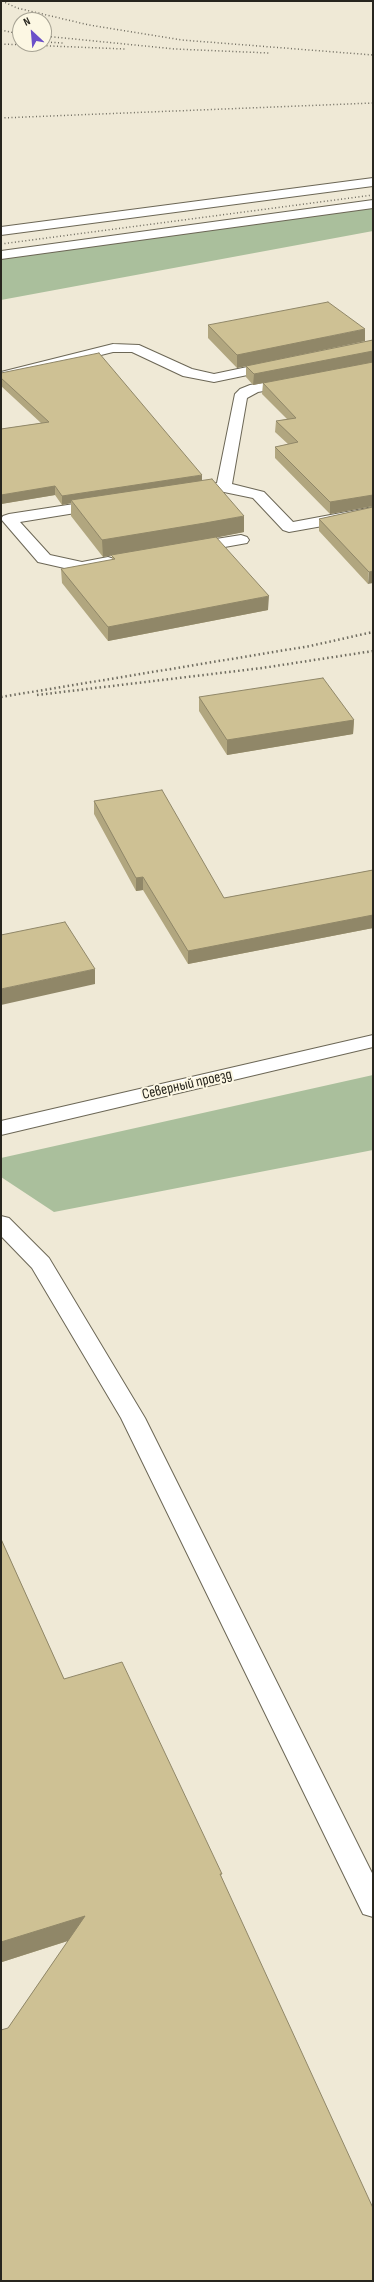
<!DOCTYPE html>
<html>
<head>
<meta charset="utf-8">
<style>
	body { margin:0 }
	#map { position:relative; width:374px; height:2282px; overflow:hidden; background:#efe9d6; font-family:"Sofia Sans Condensed",sans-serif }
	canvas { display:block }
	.frame { position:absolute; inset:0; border:2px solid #27251e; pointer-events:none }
	.north { position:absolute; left:12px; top:12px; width:40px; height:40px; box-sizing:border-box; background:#fcf7e3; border:1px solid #a7a394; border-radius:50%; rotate:334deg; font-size:11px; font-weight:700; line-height:16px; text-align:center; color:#27251e }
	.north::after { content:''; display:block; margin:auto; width:14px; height:18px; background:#6b50c9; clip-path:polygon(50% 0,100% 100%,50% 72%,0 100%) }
</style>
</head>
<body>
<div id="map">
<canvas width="374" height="2282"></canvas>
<div class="frame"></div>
<div class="north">N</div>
</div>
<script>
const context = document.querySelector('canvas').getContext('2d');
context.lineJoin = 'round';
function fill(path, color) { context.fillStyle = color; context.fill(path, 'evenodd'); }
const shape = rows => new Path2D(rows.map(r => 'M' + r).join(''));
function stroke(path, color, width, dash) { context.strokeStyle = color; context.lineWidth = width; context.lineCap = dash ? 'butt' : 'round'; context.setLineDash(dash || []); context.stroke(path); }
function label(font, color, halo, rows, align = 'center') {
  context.font = font + ' "Sofia Sans Condensed",sans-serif'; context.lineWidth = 4; context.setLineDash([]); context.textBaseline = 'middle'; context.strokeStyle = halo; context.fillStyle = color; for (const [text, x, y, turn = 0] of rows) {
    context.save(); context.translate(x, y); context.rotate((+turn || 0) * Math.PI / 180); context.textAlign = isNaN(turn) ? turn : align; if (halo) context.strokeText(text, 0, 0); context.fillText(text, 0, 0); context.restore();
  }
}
fill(shape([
	[373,207,373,231,1,300,1,259],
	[373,1075,373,1150,54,1212,1,1177,1,1158]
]), '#aabf9c');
const minor = shape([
	[373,178,373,186,1,235,1,227,373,178],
	[373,200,373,208,1,259,1,251,373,200],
	[113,344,139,345,192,369,214,374,276,361,283,365,281,368,214,382,183,376,132,352,113,352,1,380,1,372,113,344],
	[291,378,298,382,296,385,258,392,247,398,232,484,264,492,293,522,373,507,373,517,289,532,283,530,253,498,224,492,189,497,183,495,181,492,183,489,189,487,217,483,235,394,240,389,250,385,291,378],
	[100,500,106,502,108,505,106,508,20,522,50,555,82,562,108,557,114,559,116,562,114,565,82,572,38,562,1,519,3,516,9,514,100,500],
	[241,535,247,537,249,540,247,543,191,553,185,551,183,548,185,545,191,543,241,535],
	[373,1035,373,1047,1,1135,1,1121,373,1035],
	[1,1216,9,1218,49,1258,145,1418,373,1875,373,1917,363,1914,121,1418,32,1268,1,1236,1,1216]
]);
stroke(minor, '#6c6756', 2);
fill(minor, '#fff');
stroke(shape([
	[2,1,17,8,89,25,182,40,373,55],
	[1,30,20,34],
	[44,36,175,49,269,53],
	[44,42,63,43],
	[1,44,125,49],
	[1,118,373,103],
	[1,244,373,195]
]), '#6e6b5f', 1.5, [1, 2.5]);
stroke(shape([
	[37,695,262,668,373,651],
	[1,697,310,646,373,632]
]), '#6e6b5f', 2.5, [1.5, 3]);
fill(shape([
	[208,325,365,341,237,368,208,338],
	[373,340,373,362,253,385,246,377,246,366],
	[373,362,373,506,330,514,275,458,275,447,288,444,275,432,276,421,287,419,262,394,263,383],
	[1,373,202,481,244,532,216,537,268,610,108,641,62,583,61,569,112,560,112,555,103,557,71,516,71,503,62,505,55,495,1,504,1,429,41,423,1,386],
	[373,507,368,584,319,531,319,519],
	[199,697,354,720,353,734,227,755,199,711],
	[94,801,224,898,373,870,373,928,188,964,143,890,136,891,94,814],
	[1,1539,64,1679,222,1874,8,2028,68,1941,2,1962,1,1959]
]), '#b1a67f');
fill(shape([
	[365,329,365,341,237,368,237,355],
	[373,351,373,362,253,385,254,374],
	[202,475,202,484,71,500,71,503,62,505,62,496],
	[55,486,55,495,1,504,1,495],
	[373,495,373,506,330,514,330,502],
	[244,516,244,532,205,540,103,557,102,540],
	[373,571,373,583,368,584,369,572],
	[269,596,268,610,108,641,108,627],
	[354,720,353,734,227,755,227,740],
	[143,877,143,890,136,891,136,878],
	[373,915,373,928,188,964,188,951],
	[95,969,95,984,1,1005,1,989],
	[85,1916,86,1935,2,1962,1,1942]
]), '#908768');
const building = shape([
	[328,302,365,329,237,355,208,325,328,302],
	[373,340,373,351,254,374,246,366,373,340],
	[99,353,202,475,62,496,55,486,1,495,1,429,49,422,1,378,1,373,99,353],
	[373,362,373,495,330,502,275,447,298,442,276,421,296,418,263,383,373,362],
	[212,479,244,516,205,523,102,540,71,500,212,479],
	[373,507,373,571,369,572,319,519,373,507],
	[216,537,269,596,108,627,61,569,115,559,111,555,216,537],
	[323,678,354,720,227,740,199,697,323,678],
	[162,790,224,898,373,870,373,915,188,951,143,877,136,878,94,801,162,790],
	[65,922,95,969,1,989,1,935,65,922],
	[1,1539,64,1679,122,1662,222,1874,220,1874,373,2208,373,2281,1,2281,1,2030,8,2028,85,1916,1,1942,1,1539]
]);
fill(building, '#cec194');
stroke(building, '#908768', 1);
label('15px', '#27251e', '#fcf7e3', [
	["Северный проезд",187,1085,-13]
]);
</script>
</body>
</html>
